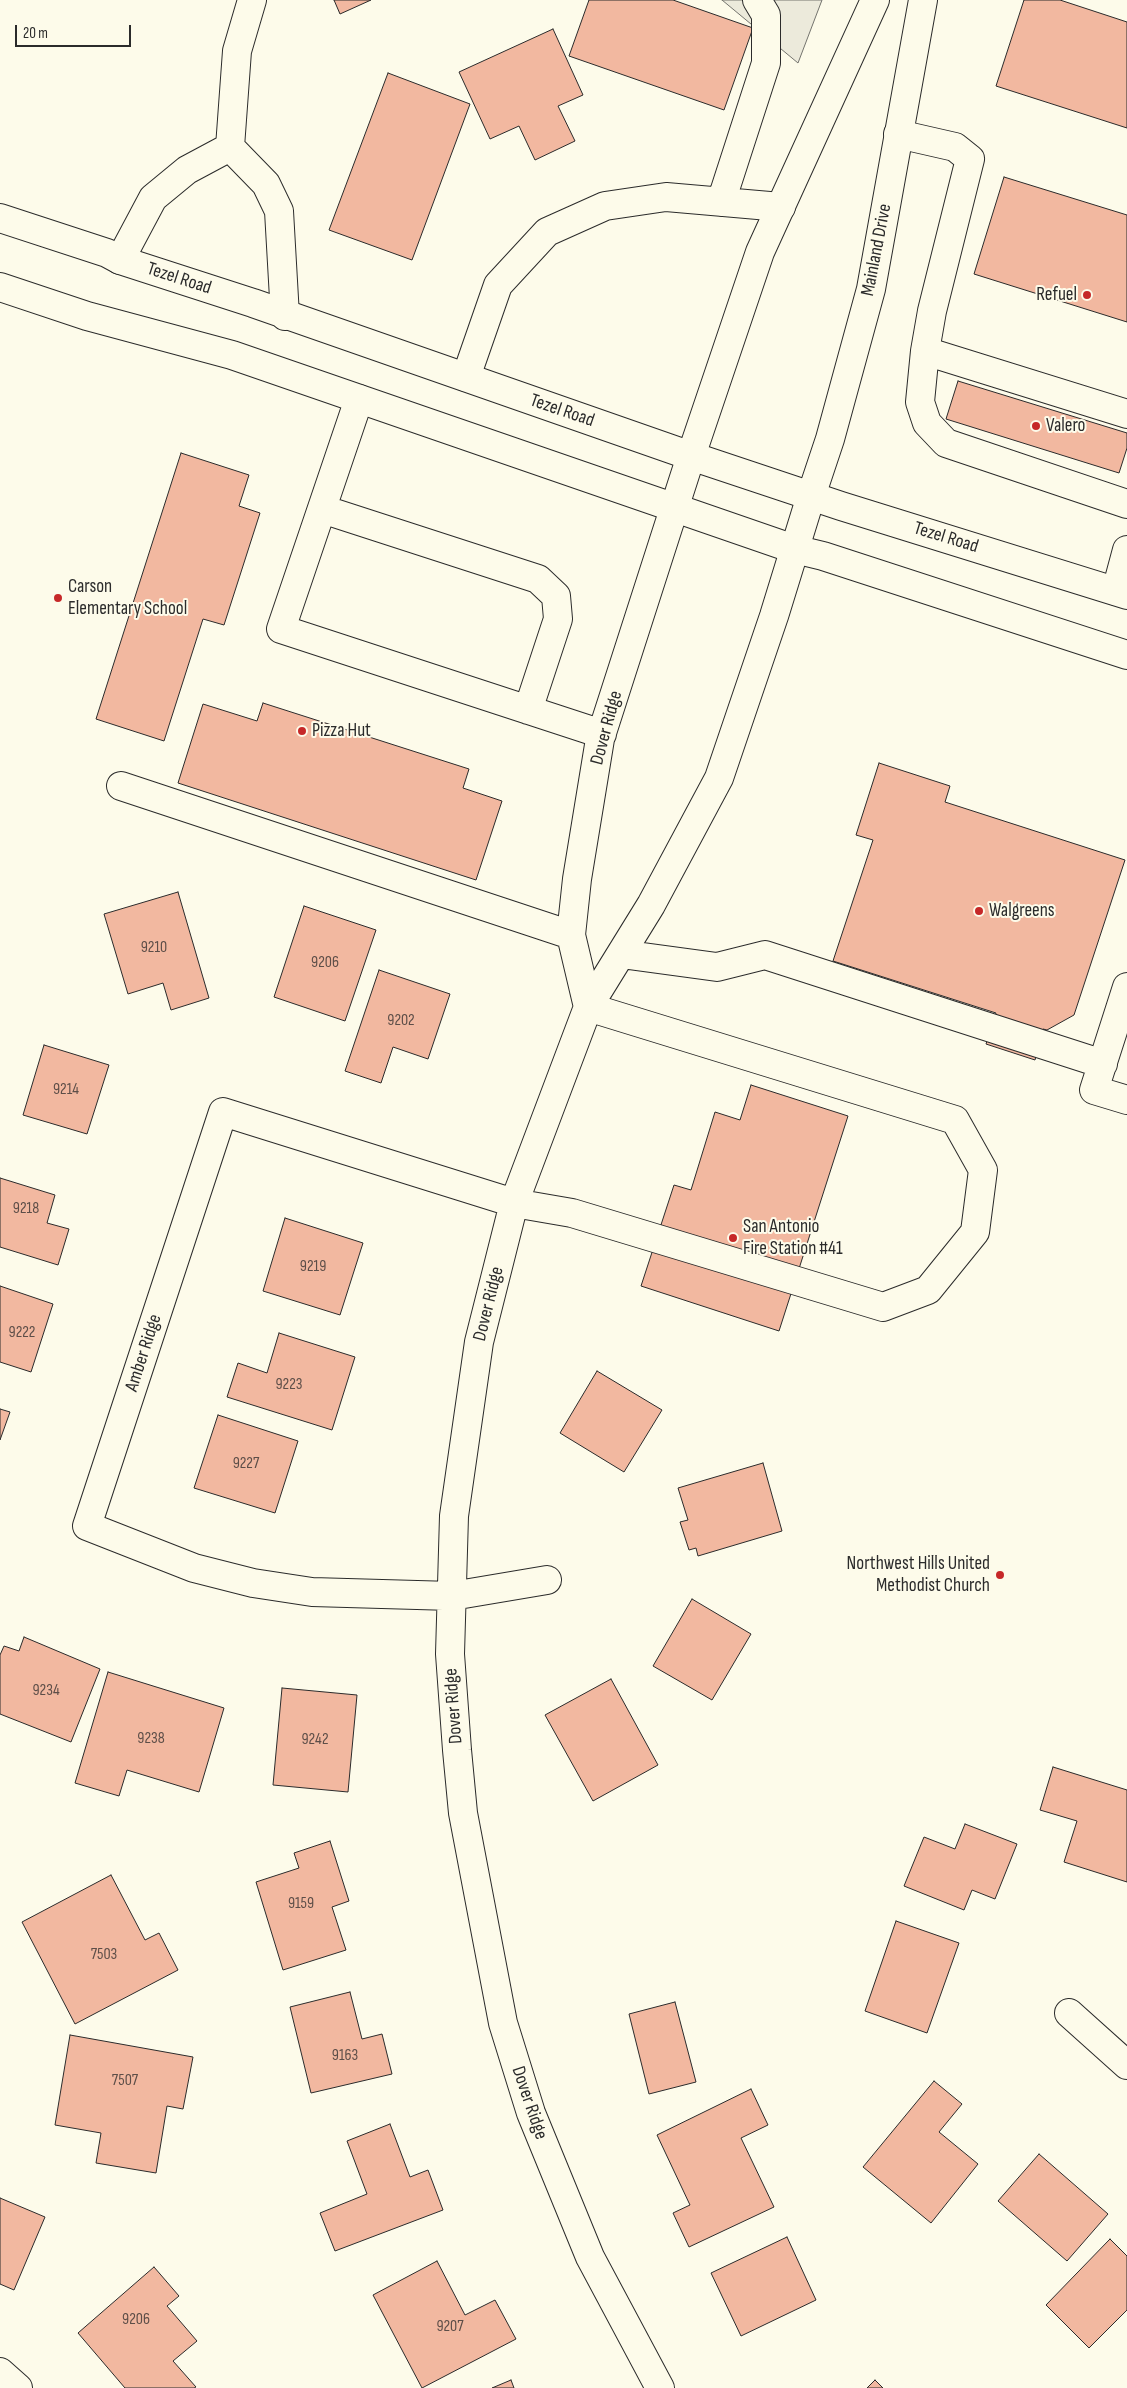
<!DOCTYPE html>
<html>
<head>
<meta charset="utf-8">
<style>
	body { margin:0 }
	#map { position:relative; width:1127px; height:2388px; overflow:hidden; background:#fdfbea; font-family:"Sofia Sans Condensed",sans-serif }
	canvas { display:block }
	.scale { position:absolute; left:15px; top:25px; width:116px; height:22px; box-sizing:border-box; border:2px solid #2b2b2b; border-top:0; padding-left:6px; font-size:15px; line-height:18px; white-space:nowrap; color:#2b2b2b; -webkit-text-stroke:4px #fdfbea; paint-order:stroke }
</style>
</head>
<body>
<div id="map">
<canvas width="1127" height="2388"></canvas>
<div class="scale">20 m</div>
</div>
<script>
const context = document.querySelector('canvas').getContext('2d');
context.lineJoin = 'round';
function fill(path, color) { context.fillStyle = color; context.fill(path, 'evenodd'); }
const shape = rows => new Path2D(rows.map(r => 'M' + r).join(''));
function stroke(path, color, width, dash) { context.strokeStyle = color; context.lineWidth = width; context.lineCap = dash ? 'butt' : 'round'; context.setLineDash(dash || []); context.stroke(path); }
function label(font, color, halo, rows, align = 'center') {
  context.font = font + ' "Sofia Sans Condensed",sans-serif'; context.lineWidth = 4; context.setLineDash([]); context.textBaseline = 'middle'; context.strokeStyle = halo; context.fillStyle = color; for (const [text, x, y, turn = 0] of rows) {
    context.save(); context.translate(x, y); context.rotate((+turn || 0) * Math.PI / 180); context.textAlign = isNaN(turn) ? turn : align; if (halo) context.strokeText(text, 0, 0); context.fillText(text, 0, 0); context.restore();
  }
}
const parking = shape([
	[722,0,822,0,798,63,722,0]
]);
fill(parking, '#eceadb');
stroke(parking, '#74746e', 1);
const building = shape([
	[334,0,371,0,340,14,334,0],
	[589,0,673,0,753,28,724,110,569,56,589,0],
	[1024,0,1060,0,1127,22,1127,128,996,86,1024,0],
	[553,29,583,95,558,106,575,141,535,160,519,126,490,139,459,72,553,29],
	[388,73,470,104,412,260,329,230,388,73],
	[1004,177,1127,215,1127,322,974,274,1004,177],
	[958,381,1127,433,1127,448,1119,473,946,419,958,381],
	[181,453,249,475,239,506,260,513,224,625,203,619,164,741,96,719,181,453],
	[263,703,469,769,463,788,502,801,476,880,178,783,203,704,257,721,263,703],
	[879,763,950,786,945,802,1125,860,1074,1015,1047,1030,1043,1029,1035,1060,986,1044,996,1013,833,961,873,840,856,835,879,763],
	[178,892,209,998,171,1010,163,983,128,994,104,914,178,892],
	[304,906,376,930,345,1021,274,997,304,906],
	[379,970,450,994,428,1059,393,1047,381,1083,345,1071,379,970],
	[44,1045,109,1065,87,1134,23,1115,44,1045],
	[751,1085,848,1116,779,1331,641,1286,674,1185,691,1190,715,1112,740,1120,751,1085],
	[0,1178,55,1195,47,1223,69,1229,58,1265,0,1247,0,1178],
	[285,1218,363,1243,340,1315,263,1291,285,1218],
	[0,1286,53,1304,31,1372,0,1362,0,1286],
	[279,1333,355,1357,332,1430,227,1397,238,1363,267,1373,279,1333],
	[597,1371,662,1410,624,1472,560,1433,597,1371],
	[0,1409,10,1412,0,1440,0,1409],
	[218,1415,298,1441,275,1513,194,1488,218,1415],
	[763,1463,782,1531,698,1556,696,1548,689,1550,680,1522,688,1520,678,1488,763,1463],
	[692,1599,751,1634,712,1700,653,1666,692,1599],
	[24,1637,100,1669,71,1742,0,1714,0,1655,4,1646,19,1651,24,1637],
	[108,1672,224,1708,199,1792,127,1770,119,1796,75,1783,108,1672],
	[611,1679,658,1765,593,1801,545,1715,611,1679],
	[282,1688,357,1695,348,1792,273,1785,282,1688],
	[1053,1767,1127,1790,1127,1882,1064,1862,1077,1821,1040,1810,1053,1767],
	[965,1824,1017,1844,995,1899,972,1890,964,1910,904,1886,924,1837,955,1849,965,1824],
	[330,1841,349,1901,332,1907,346,1950,283,1970,256,1882,299,1868,294,1853,330,1841],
	[111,1875,145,1940,159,1933,178,1970,75,2024,22,1922,111,1875],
	[896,1921,959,1943,927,2033,865,2011,896,1921],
	[350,1992,362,2039,382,2034,392,2074,311,2093,290,2007,350,1992],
	[675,2002,696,2082,649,2094,629,2014,675,2002],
	[70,2035,193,2057,183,2109,167,2106,156,2173,96,2163,101,2133,55,2125,70,2035],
	[934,2081,962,2104,939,2132,978,2164,931,2223,863,2167,934,2081],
	[751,2089,768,2125,741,2138,774,2207,689,2247,673,2213,690,2205,657,2135,751,2089],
	[390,2124,410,2177,428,2170,443,2210,335,2251,320,2213,367,2194,347,2141,390,2124],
	[1039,2154,1108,2214,1067,2261,998,2201,1039,2154],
	[0,2198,45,2217,14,2290,0,2284,0,2198],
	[787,2237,816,2300,741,2336,711,2273,787,2237],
	[1110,2239,1127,2256,1127,2310,1089,2348,1046,2305,1110,2239],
	[437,2261,465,2315,495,2300,516,2339,422,2388,373,2295,437,2261],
	[154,2267,179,2296,167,2306,197,2341,173,2361,196,2387,194,2388,125,2388,78,2333,154,2267],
	[511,2380,514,2388,492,2388,511,2380],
	[875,2380,883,2388,867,2388,875,2380]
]);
fill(building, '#f2b8a0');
stroke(building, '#2b2b2b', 1);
const minor = shape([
	[252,0,237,51,230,147,266,184,279,211,285,316],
	[898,134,955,147,970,159,932,311,925,351,1127,414],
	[721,202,766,63,766,15,757,0],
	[120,260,153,198,187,170,230,147],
	[925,351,920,402,927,423,946,443,1127,504],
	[466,377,498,285,547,232,605,206,666,197,781,207],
	[359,399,281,629,602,734],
	[322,509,538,579,556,596,558,619,528,710],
	[1116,591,1127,550],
	[121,786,571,935],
	[621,954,717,967,765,955,1103,1064],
	[1127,987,1094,1090,1127,1100],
	[588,1007,571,935,577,879,600,739,691,456],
	[547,1580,452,1596,312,1592,253,1583,194,1568,87,1526,223,1112,514,1203,572,1213,883,1307,928,1290,975,1232,983,1170,955,1120,588,1007],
	[1069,2013,1127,2065],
	[0,2372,18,2388],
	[660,2388,590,2257,531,2113,503,2023,463,1813,457,1750,450,1654,454,1516,479,1342,514,1203,588,1007,651,905,719,778,774,616,811,496]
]);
const major = shape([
	[0,218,107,253,120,260,253,303,691,456,841,506,1127,595],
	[0,287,87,316,232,355,794,549,823,556,1127,655],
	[691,456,760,252,875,0],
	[811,496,830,439,871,289,923,0]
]);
stroke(minor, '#2b2b2b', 30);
stroke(major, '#2b2b2b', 30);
stroke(minor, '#fdfbea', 28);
stroke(major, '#fdfbea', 28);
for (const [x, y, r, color] of [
	[1087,295,5,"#c62828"],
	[1036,426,5,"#c62828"],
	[58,598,5,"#c62828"],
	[302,731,5,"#c62828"],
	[979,911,5,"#c62828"],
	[733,1238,5,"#c62828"],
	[1000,1575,5,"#c62828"]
]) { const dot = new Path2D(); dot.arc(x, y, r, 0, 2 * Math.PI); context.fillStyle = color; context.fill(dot); stroke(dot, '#fdfbea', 2); }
label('16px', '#5d4e48', null, [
	["9210",154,948],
	["9206",325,963],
	["9202",401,1021],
	["9214",66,1090],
	["9218",26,1209],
	["9219",313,1267],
	["9222",22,1333],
	["9223",289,1385],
	["9227",246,1464],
	["9234",46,1691],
	["9238",151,1739],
	["9242",315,1740],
	["9159",301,1904],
	["7503",104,1955],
	["9163",345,2056],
	["7507",125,2081],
	["9206",136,2320],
	["9207",450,2327]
]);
label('19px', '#2b2b2b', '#fdfbea', [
	["Mainland Drive",877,250,-79],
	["Tezel Road",179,279,18],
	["Tezel Road",562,411,19],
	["Tezel Road",946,538,17],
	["Dover Ridge",607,728,-75],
	["Dover Ridge",489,1304,-76],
	["Amber Ridge",144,1353,-72],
	["Dover Ridge",454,1706,-94],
	["Dover Ridge",529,2103,71]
]);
label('19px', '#2b2b2b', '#fdfbea', [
	["Refuel",1077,295,"right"],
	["Valero",1046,426],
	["Carson",68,587],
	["Elementary School",68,609],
	["Pizza Hut",312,731],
	["Walgreens",989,911],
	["San Antonio",743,1227],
	["Fire Station #41",743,1249],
	["Northwest Hills United",990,1564,"right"],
	["Methodist Church",990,1586,"right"]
], 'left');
</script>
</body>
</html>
